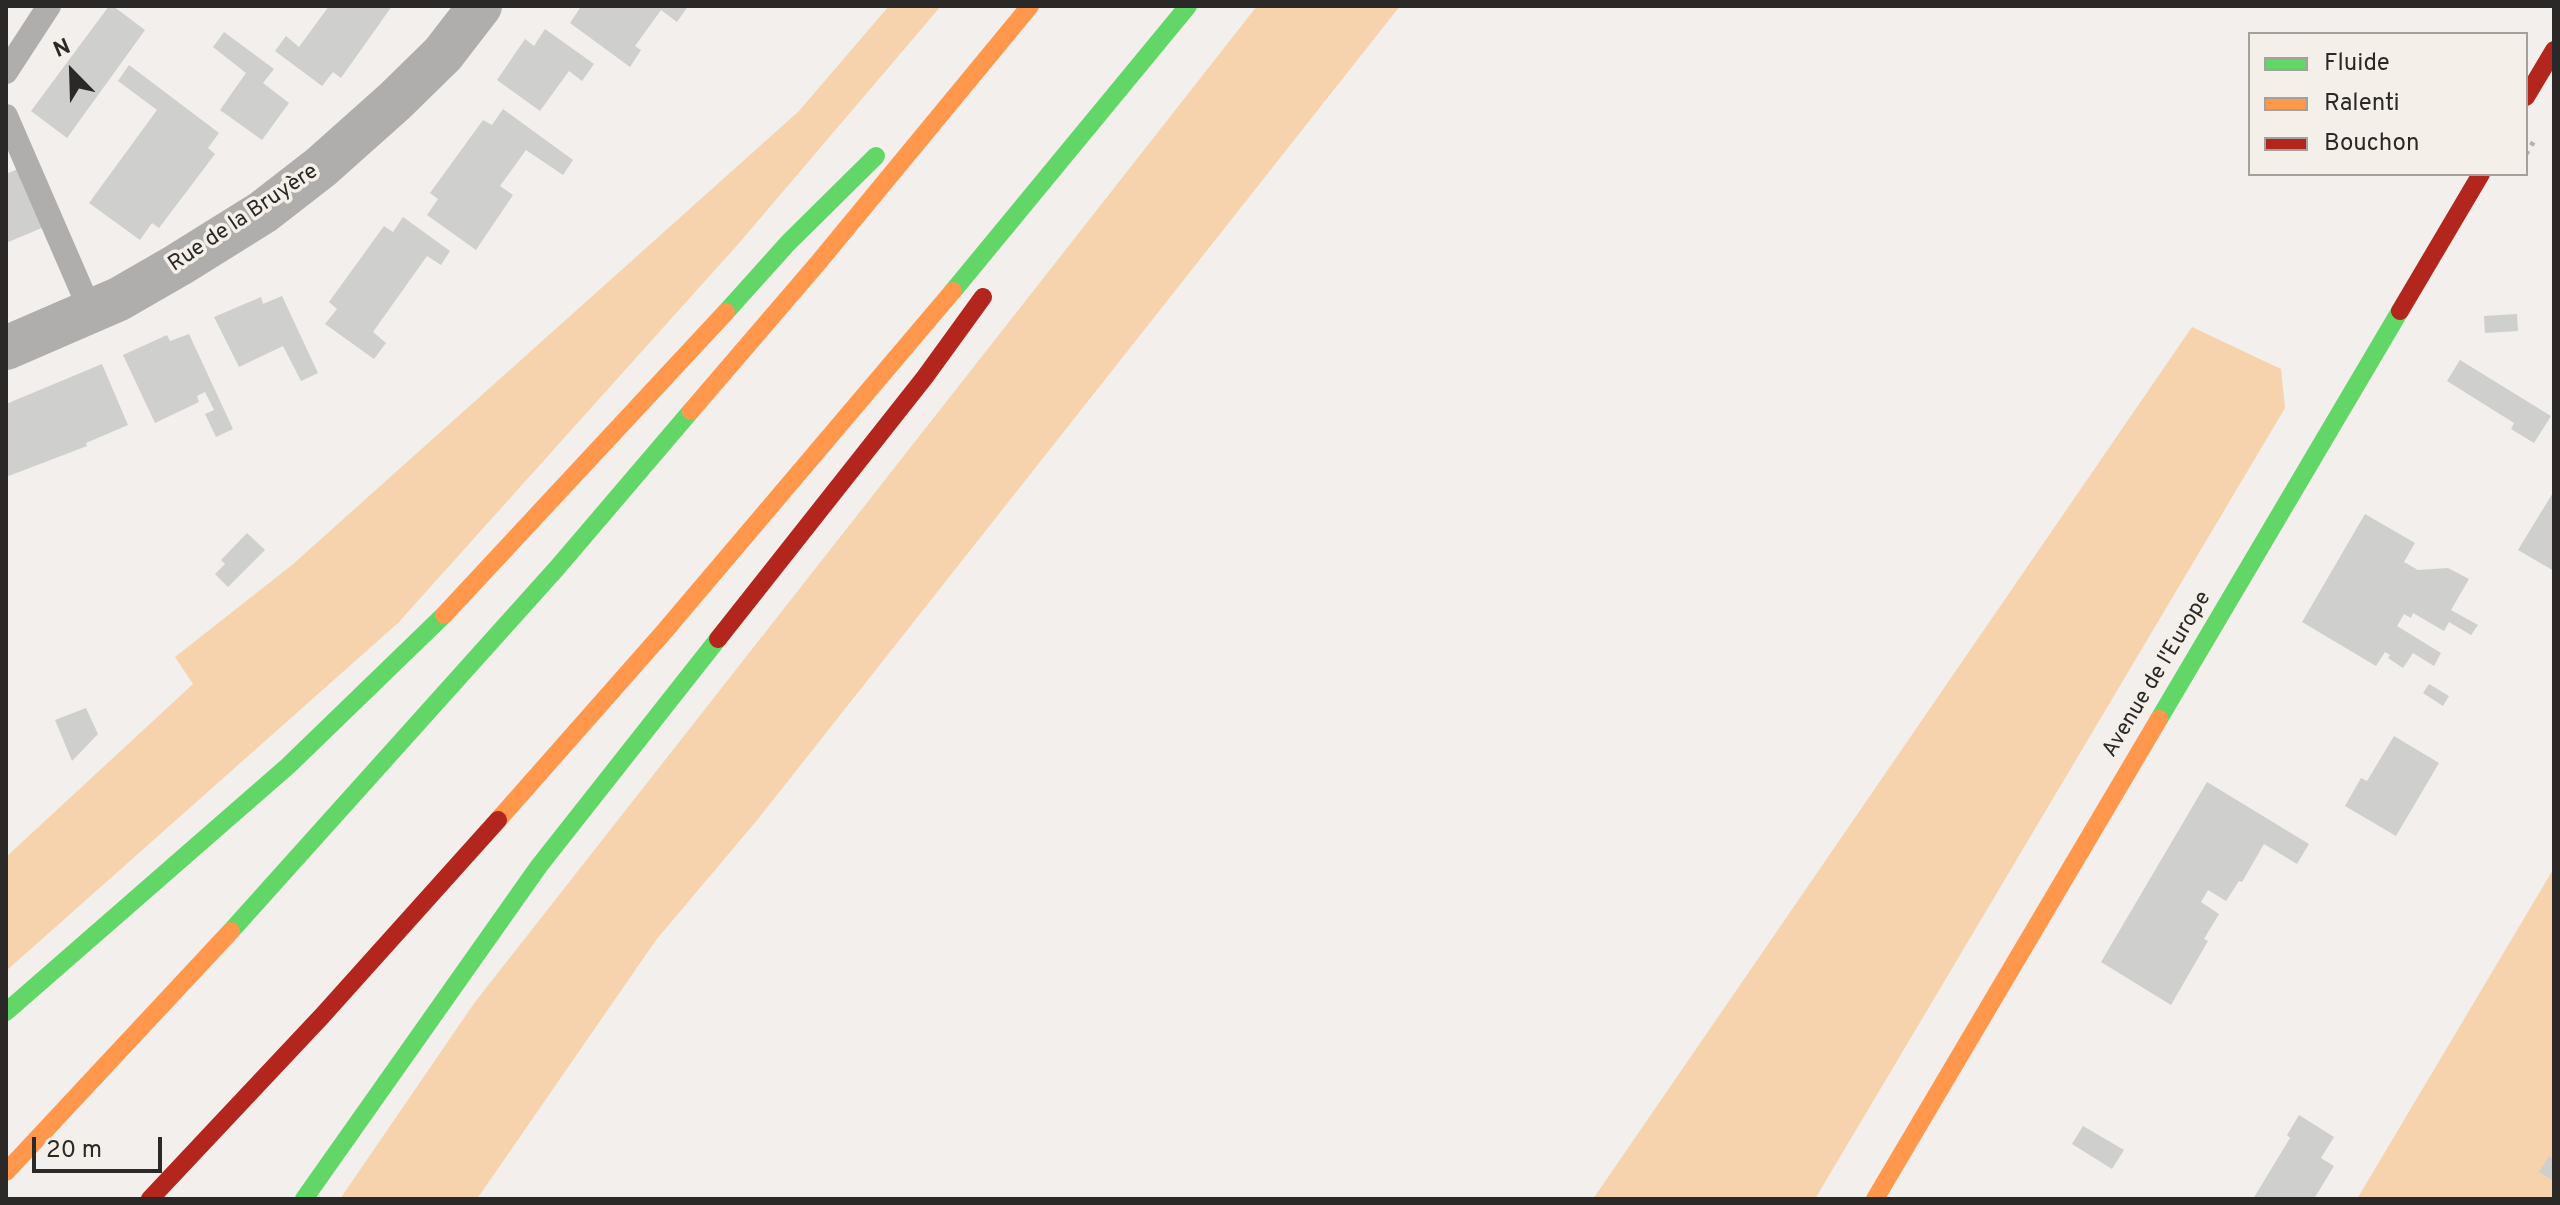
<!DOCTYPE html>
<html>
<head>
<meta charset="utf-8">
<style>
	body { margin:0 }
	#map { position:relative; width:2560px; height:1205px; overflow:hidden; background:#f2efec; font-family:Overpass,sans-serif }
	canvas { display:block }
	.frame { position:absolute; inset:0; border:8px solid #2b2927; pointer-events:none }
	.legend { position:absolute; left:2248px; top:32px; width:280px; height:144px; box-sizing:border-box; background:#f5efe9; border:2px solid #a4a09b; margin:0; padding:10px 14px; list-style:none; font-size:24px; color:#2b2927 }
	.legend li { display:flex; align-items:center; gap:16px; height:40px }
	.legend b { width:40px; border:2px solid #a4a09b }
	.north { position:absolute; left:32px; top:32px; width:80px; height:80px; -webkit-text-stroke:6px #f5efe9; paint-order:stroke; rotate:337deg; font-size:22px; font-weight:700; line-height:32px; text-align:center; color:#2b2927 }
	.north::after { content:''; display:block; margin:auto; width:28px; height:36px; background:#2b2927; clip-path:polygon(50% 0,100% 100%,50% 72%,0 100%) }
	.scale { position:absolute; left:32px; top:1137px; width:130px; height:36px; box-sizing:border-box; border:4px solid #2b2927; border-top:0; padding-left:10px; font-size:24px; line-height:28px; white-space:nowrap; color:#2b2927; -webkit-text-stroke:6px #f5efe9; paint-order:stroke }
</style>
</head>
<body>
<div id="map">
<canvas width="2560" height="1205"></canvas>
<div class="frame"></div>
<ul class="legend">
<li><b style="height:10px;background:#63d668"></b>Fluide</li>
<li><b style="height:10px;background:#ff974d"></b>Ralenti</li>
<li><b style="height:10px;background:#b3261e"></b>Bouchon</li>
</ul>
<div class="north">N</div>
<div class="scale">20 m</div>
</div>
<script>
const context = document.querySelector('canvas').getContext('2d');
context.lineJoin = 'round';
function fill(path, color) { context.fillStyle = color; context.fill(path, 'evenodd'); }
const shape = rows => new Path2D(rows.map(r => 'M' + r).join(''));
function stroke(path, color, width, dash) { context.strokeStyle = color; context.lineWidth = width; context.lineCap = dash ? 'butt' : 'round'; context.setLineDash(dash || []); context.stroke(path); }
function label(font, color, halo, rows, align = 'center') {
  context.font = font + ' Overpass,sans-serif'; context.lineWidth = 7; context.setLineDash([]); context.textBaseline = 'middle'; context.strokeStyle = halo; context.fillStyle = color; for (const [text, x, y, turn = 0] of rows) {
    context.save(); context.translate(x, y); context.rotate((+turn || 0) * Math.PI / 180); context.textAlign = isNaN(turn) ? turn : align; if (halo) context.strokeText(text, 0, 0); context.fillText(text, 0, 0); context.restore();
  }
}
fill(shape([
	[889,6,941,6,740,242,398,623,6,971,6,857,193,684,175,657,292,565,799,111],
	[1257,6,1400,6,758,819,656,940,477,1199,340,1199,475,1002],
	[2192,327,2281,369,2285,408,1815,1199,1593,1199],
	[2554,868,2554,1199,2357,1199]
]), '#f7d3ad');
fill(shape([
	[109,6,113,6,145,30,67,138,31,111],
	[329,6,392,6,341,78,333,72,322,86,275,51,286,36,299,47],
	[577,6,688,6,677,22,661,10,635,46,641,50,630,67,570,23,580,8],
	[545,29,594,64,582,81,569,71,540,111,497,80,525,39,534,46],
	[224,32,274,69,263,83,289,103,262,140,220,110,246,73,213,47],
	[129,65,219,133,208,148,215,154,159,228,152,223,140,240,89,203,157,110,118,81],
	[503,109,573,160,563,175,526,150,500,186,513,195,476,250,427,215,438,199,430,193,483,120,492,125],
	[18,169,44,227,6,243,6,174],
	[403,217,450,251,441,265,427,256,373,332,386,343,374,359,325,324,337,309,329,302,384,226,393,232],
	[282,296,318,373,301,381,283,346,239,367,214,317,261,297,263,304],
	[2517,314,2518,331,2485,333,2484,316],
	[189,334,233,429,216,437,205,414,214,410,205,392,197,396,199,402,155,423,123,355,167,335,170,341],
	[2460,360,2551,416,2534,443,2511,429,2514,423,2447,381],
	[102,364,128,425,86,443,87,446,6,477,6,404],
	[2554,491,2554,571,2518,550],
	[2365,514,2415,543,2404,562,2418,570,2448,568,2469,579,2451,610,2478,625,2471,635,2449,622,2444,631,2413,613,2411,618,2404,614,2397,626,2441,653,2434,666,2413,653,2403,668,2388,658,2390,655,2385,652,2376,666,2302,622],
	[247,533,265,550,228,587,215,574,225,564,221,560],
	[2429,684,2449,696,2443,706,2423,693],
	[86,708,98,734,72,761,55,720],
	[2394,736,2439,763,2396,836,2345,806,2361,778,2367,781],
	[2207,782,2309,844,2297,864,2264,844,2242,882,2239,881,2226,901,2208,890,2201,902,2219,914,2204,939,2208,941,2171,1005,2101,962],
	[2299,1115,2334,1137,2321,1158,2334,1166,2314,1199,2253,1199,2290,1138,2287,1135],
	[2083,1126,2124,1150,2112,1169,2072,1144],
	[2549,1156,2554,1159,2554,1181,2539,1172]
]), '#cfcfce');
stroke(shape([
	[2526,154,2534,141]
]), '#b4b3b0', 5, [4, 6]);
stroke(shape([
	[6,72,49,6],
	[6,116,91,312]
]), '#b0aeac', 24);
stroke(shape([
	[6,348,119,299,178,265,263,212,321,167,395,101,443,54,480,6]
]), '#b0aeac', 44);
stroke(shape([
	[953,291,1188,6],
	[726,312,788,243,876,156],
	[2159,719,2400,311],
	[231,931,557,568,691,411],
	[6,1012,288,766,444,615],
	[304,1199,539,866,718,639]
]), '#63d668', 18);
stroke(shape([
	[691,411,818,263,1030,6],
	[444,615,726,312],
	[498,820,663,633,953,291],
	[6,1172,231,931],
	[1875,1199,2159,719]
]), '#ff974d', 18);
stroke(shape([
	[2526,97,2554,50],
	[2400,311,2481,174],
	[718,639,925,377,983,297],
	[150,1199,322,1016,498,820]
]), '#b3261e', 18);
label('22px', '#2b2927', '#f5efe9', [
	["Rue de la Bruyère",244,219,-34],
	["Avenue de l'Europe",2158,675,-59]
]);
</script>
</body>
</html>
